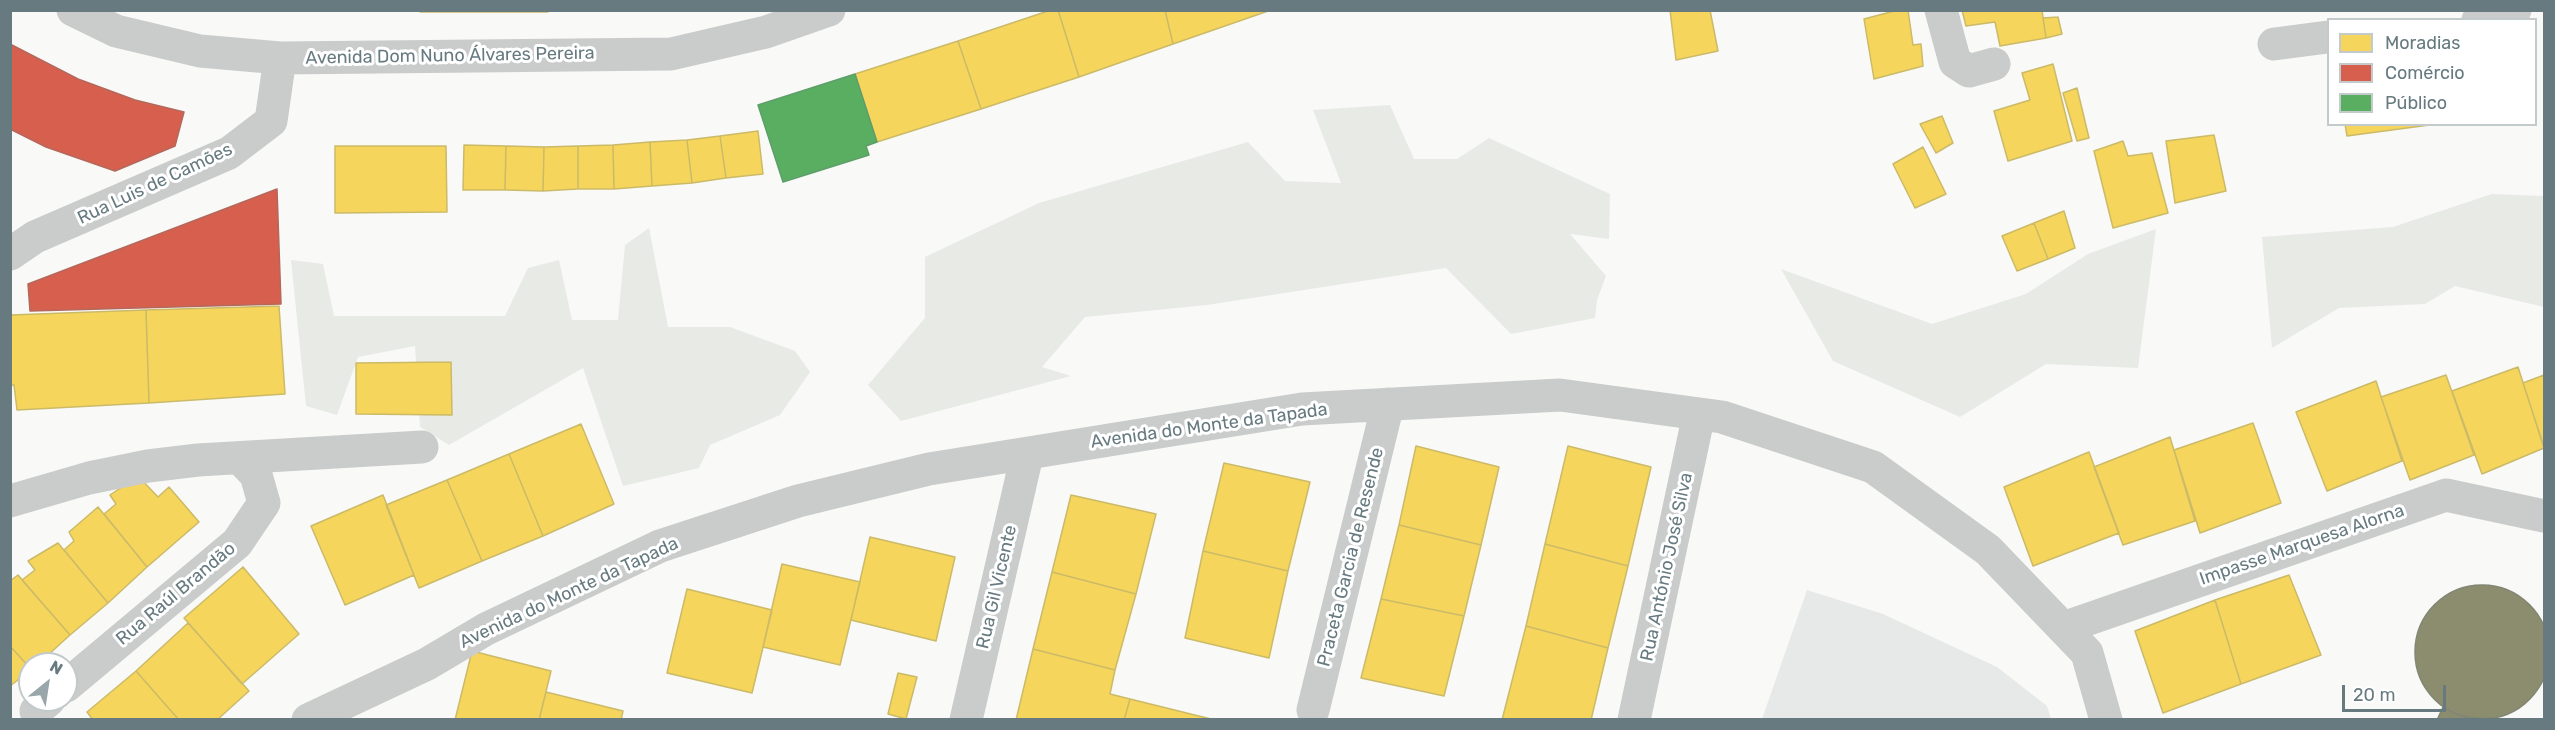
<!DOCTYPE html>
<meta charset="utf-8">
<style>
body{margin:0}
#map{position:relative;width:2555px;height:730px;overflow:hidden;background:#f9f9f8;font-family:Rubik,sans-serif}
canvas{display:block}
.frame{position:absolute;inset:0;border:12px solid #667a80;pointer-events:none}
.legend{position:absolute;left:2327px;top:18px;width:210px;height:108px;box-sizing:border-box;background:#fff;border:2px solid #c2cacc;margin:0;padding:8px 10px;list-style:none;font-size:18px;color:#667a80}
.legend li{display:flex;align-items:center;gap:12px;height:30px}
.legend b{width:30px;border:2px solid #c2cacc}
.north{position:absolute;left:18px;top:652px;width:60px;height:60px;box-sizing:border-box;background:#fff;border:2px solid #c2cacc;border-radius:50%;rotate:30deg;font-size:16px;font-weight:700;line-height:24px;text-align:center;color:#667a80}
.north::after{content:'';display:block;margin:auto;width:21px;height:27px;background:#99a6aa;clip-path:polygon(50% 0,100% 100%,50% 72%,0 100%)}
.scale{position:absolute;left:2342px;top:685px;width:104px;height:27px;box-sizing:border-box;border:3px solid #667a80;border-top:0;padding-left:8px;font-size:18px;line-height:21px;white-space:nowrap;color:#667a80;-webkit-text-stroke:4px #fff;paint-order:stroke}
</style>
<div id="map">
<canvas width="2555" height="730"></canvas>
<div class="frame"></div>
<ul class="legend">
<li><b style="height:16px;background:#f6d55c"></b>Moradias</li>
<li><b style="height:16px;background:#d6604d"></b>Comércio</li>
<li><b style="height:16px;background:#5aae61"></b>Público</li>
</ul>
<div class="north">N</div>
<div class="scale">20 m</div>
</div>
<script>
const ctx = document.querySelector('canvas').getContext('2d');
ctx.lineJoin = 'round';
function fill(path, color) { ctx.fillStyle = color; ctx.fill(path, 'evenodd'); }
const shape = rows => new Path2D(rows.map(r => 'M' + r).join(''));
function trace(path, color, width, dash) { ctx.strokeStyle = color; ctx.lineWidth = width; ctx.lineCap = dash ? 'butt' : 'round'; ctx.setLineDash(dash || []); ctx.stroke(path); }
function drawText(font, color, halo, rows, align = 'center') {
  ctx.font = font + ' Rubik,sans-serif'; ctx.lineWidth = 6; ctx.setLineDash([]); ctx.textBaseline = 'middle'; ctx.strokeStyle = halo; ctx.fillStyle = color; for (const [text, x, y, turn = 0] of rows) {
    ctx.save(); ctx.translate(x, y); ctx.rotate((+turn || 0) * Math.PI / 180); ctx.textAlign = isNaN(turn) ? turn : align; if (halo) ctx.strokeText(text, 0, 0); ctx.fillText(text, 0, 0); ctx.restore();
  }
}
const built = shape([
 [1807,590,1883,614,1997,667,2047,706,2051,719,1762,719]
]);
const green = shape([
 [1390,105,1414,159,1457,159,1489,138,1610,194,1609,239,1570,234,1606,276,1597,300,1595,318,1511,334,1446,268,1207,305,1085,317,1042,367,1071,376,901,421,868,385,925,318,925,257,1039,203,1248,142,1285,181,1341,183,1313,110],
 [2492,194,2544,196,2544,307,2455,286,2425,304,2339,308,2272,348,2262,237,2393,227],
 [649,228,668,327,730,327,795,351,810,372,780,415,710,445,699,468,623,486,583,368,449,445,420,427,415,346,358,357,337,415,306,406,291,260,323,264,334,316,505,316,528,268,559,260,572,320,618,320,625,245],
 [2156,229,2138,368,2046,364,1960,417,1833,361,1781,269,1932,324,2026,294,2088,254]
]);
const homes = shape([
 [420,10,486,10,486,12,420,12,420,10],
 [486,10,548,10,548,12,486,12,486,10],
 [1051,10,1058,10,1079,77,981,109,958,41,1051,10],
 [1058,10,1165,10,1173,44,1079,77,1058,10],
 [1165,10,1271,10,1173,44,1165,10],
 [1670,10,1710,10,1718,51,1676,60,1670,10],
 [1898,10,1908,10,1913,45,1921,44,1923,66,1874,79,1864,19,1898,10],
 [1962,10,2042,10,2046,38,2000,46,1995,22,1966,26,1962,10],
 [2058,17,2062,34,2046,38,2043,18,2058,17],
 [958,41,981,109,877,142,855,74,958,41],
 [2053,64,2072,141,2008,161,1994,111,2030,100,2022,73,2053,64],
 [2077,88,2089,138,2077,141,2063,93,2077,88],
 [1942,116,1953,143,1936,153,1920,124,1942,116],
 [2345,124,2437,124,2347,136,2345,124],
 [758,131,763,174,726,178,720,136,758,131],
 [2214,135,2226,191,2175,203,2166,141,2214,135],
 [720,136,726,178,692,183,687,140,720,136],
 [687,140,692,183,652,186,650,142,687,140],
 [2123,141,2128,156,2152,153,2168,213,2113,228,2094,151,2123,141],
 [650,142,652,186,614,189,613,145,650,142],
 [464,145,506,146,505,190,463,190,464,145],
 [613,145,614,189,578,189,578,146,613,145],
 [335,146,446,146,447,212,335,213,335,146],
 [506,146,544,147,543,191,505,190,506,146],
 [578,146,578,189,543,191,544,147,578,146],
 [1923,147,1946,194,1915,208,1893,164,1923,147],
 [2064,211,2075,248,2048,259,2034,223,2064,211],
 [2034,223,2048,259,2017,271,2002,236,2034,223],
 [279,306,285,394,149,403,146,310,279,306],
 [146,310,149,403,17,410,14,385,10,385,10,315,146,310],
 [451,362,452,415,356,414,356,363,451,362],
 [2518,367,2544,448,2482,474,2452,391,2518,367],
 [2446,375,2474,455,2410,480,2381,397,2446,375],
 [2544,375,2544,447,2523,383,2544,375],
 [2376,381,2402,461,2327,491,2296,412,2376,381],
 [2253,423,2281,503,2200,533,2174,450,2253,423],
 [581,424,614,504,543,536,509,454,581,424],
 [2170,437,2195,521,2123,545,2094,467,2170,437],
 [1416,446,1499,467,1481,545,1399,525,1416,446],
 [1568,446,1651,467,1628,566,1545,544,1568,446],
 [2089,452,2119,533,2033,566,2004,487,2089,452],
 [509,454,543,536,482,561,447,480,509,454],
 [1224,463,1310,482,1288,571,1203,551,1224,463],
 [138,476,158,497,169,487,199,522,147,567,104,514,116,504,110,495,138,476],
 [447,480,482,561,419,588,386,505,447,480],
 [383,495,414,575,345,605,311,526,383,495],
 [1071,495,1156,514,1136,594,1052,572,1071,495],
 [98,507,147,567,108,603,64,550,74,541,69,532,98,507],
 [1399,525,1481,545,1464,616,1381,599,1399,525],
 [870,537,955,557,936,641,851,620,870,537],
 [58,543,108,603,70,635,22,580,35,570,28,561,58,543],
 [1545,544,1628,566,1608,648,1526,626,1545,544],
 [1203,551,1288,571,1269,658,1185,638,1203,551],
 [782,564,860,582,840,665,763,647,782,564],
 [243,567,299,634,242,684,184,618,243,567],
 [1052,572,1136,594,1115,670,1033,649,1052,572],
 [18,575,70,635,38,664,30,664,30,668,10,646,10,581,18,575],
 [2289,575,2321,655,2241,684,2215,600,2289,575],
 [687,589,772,610,752,693,667,673,687,589],
 [1381,599,1464,616,1444,696,1361,678,1381,599],
 [2215,600,2241,684,2163,713,2135,631,2215,600],
 [188,623,249,691,217,720,179,720,136,671,188,623],
 [1526,626,1608,648,1591,720,1502,720,1526,626],
 [10,646,30,668,30,671,10,686,10,646],
 [1033,649,1115,670,1110,694,1130,699,1124,720,1016,720,1033,649],
 [472,651,551,671,539,720,455,720,472,651],
 [136,671,179,720,93,720,87,712,136,671],
 [898,673,917,677,906,719,888,714,898,673],
 [546,692,623,711,621,720,539,720,546,692],
 [1130,699,1215,720,1124,720,1130,699]
]);
const shops = shape([
 [10,44,78,79,135,100,184,112,175,146,115,171,46,147,10,129,10,44],
 [277,189,281,304,30,311,28,284,277,189]
]);
const public = shape([
 [855,74,877,142,866,146,869,155,783,182,758,105,855,74]
]);
const industry = shape([
 '2415 652a67 67 0 1 1 134 0a67 67 0 1 1-134 0Z',
 [2443,707,2458,715,2488,720,2437,720,2443,707]
]);
const minor = shape([
 [73,10,116,31,200,51,280,58,671,54,766,32,829,10],
 [1941,10,1955,62,1969,71,1994,64],
 [2478,20,2505,16,2515,10],
 [2274,44,2328,37],
 [10,254,35,237,229,153,271,121,280,58],
 [10,501,89,478,148,466,198,460,422,447],
 [2063,628,2446,495,2544,516],
 [66,686,237,543,264,503,256,475,240,458],
 [1313,710,1388,404],
 [36,711,49,700],
 [308,720,427,664,486,629,660,546,798,501,929,469,1302,409,1560,395,1722,417,1873,467,1988,550,2087,653,2106,720],
 [966,720,1027,455],
 [1634,720,1699,414]
]);
const streetNames = [
 ["Avenida Dom Nuno Álvares Pereira",450,56,-1],
 ["Rua Luis de Camões",155,184,-25],
 ["Avenida do Monte da Tapada",1209,426,-8],
 ["Impasse Marquesa Alorna",2302,545,-19],
 ["Praceta Garcia de Resende",1351,557,-76],
 ["Rua António José Silva",1667,567,-78],
 ["Rua Gil Vicente",997,587,-77],
 ["Avenida do Monte da Tapada",569,593,-25],
 ["Rua Raúl Brandão",176,594,-40]
];
fill(built, '#e7e9e8');
fill(green, '#e8eae6');
fill(homes, '#f6d55c');
trace(homes, '#cbba67', 1.5);
fill(shops, '#d6604d');
trace(shops, '#b4685c', 1.5);
fill(public, '#5aae61');
trace(public, '#5e9e6a', 1.5);
fill(industry, '#8c8c6e');
trace(industry, '#818773', 1.5);
trace(minor, '#cacccc', 33);
drawText('18px', '#667a80', '#fff', streetNames);
</script>
